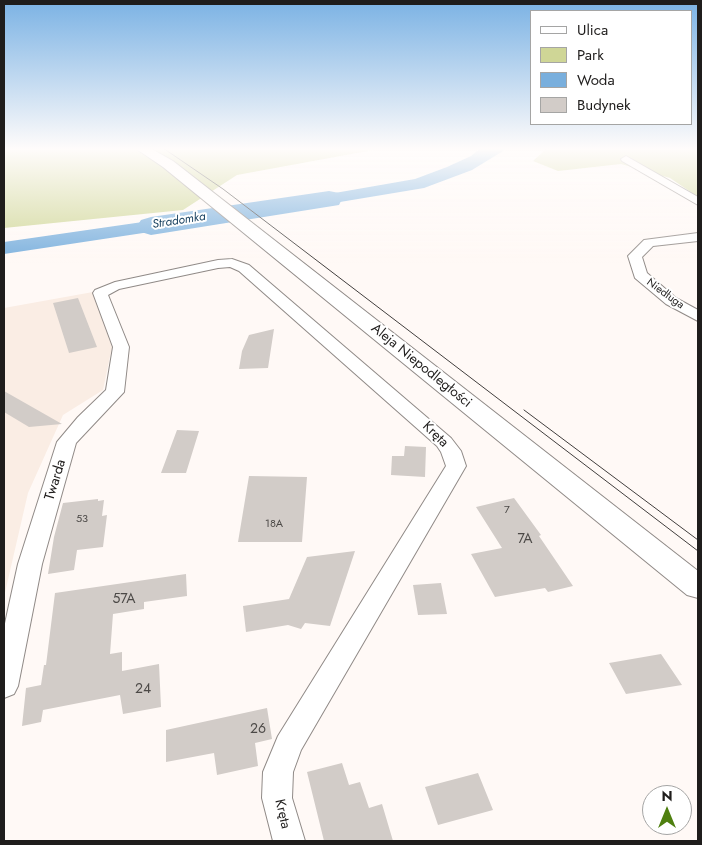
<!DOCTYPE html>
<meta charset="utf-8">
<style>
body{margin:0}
#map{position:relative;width:702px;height:845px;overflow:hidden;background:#fff9f6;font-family:Jost,sans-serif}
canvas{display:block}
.frame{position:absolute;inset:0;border:5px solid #1f1d1c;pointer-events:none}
.legend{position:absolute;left:530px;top:10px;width:162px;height:115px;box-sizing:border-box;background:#fff;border:1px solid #a5a5a4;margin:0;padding:6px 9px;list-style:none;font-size:15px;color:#1f1d1c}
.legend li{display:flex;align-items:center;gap:10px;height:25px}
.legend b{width:25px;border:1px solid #a5a5a4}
.north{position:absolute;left:642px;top:785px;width:50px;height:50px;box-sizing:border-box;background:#fff;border:1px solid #a5a5a4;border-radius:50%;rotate:0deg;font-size:14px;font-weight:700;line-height:20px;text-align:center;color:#1f1d1c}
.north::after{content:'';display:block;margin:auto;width:18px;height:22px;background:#4f8010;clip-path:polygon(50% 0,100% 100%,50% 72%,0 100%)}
</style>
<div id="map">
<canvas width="702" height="845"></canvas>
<div class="frame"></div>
<ul class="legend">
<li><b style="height:6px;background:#fff"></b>Ulica</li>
<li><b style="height:14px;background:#cfd696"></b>Park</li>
<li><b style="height:14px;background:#79afdd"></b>Woda</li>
<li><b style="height:14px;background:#d2ccc8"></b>Budynek</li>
</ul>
<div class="north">N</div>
</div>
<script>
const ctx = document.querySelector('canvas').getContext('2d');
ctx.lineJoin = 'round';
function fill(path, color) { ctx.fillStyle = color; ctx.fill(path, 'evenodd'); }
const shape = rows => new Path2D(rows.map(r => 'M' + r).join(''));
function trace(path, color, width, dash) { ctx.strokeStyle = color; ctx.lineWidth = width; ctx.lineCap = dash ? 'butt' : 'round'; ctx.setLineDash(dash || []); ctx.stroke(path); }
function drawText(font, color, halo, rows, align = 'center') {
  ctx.font = font + ' Jost,sans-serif'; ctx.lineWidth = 4; ctx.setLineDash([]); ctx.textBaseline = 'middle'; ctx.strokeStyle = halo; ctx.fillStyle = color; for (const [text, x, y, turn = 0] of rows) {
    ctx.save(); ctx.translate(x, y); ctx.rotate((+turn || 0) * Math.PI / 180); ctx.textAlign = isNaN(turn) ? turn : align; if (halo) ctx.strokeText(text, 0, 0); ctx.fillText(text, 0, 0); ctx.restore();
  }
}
const built = shape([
 [93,292,112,347,103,390,63,415,28,493,4,597,4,308]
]);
const green = shape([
 [4,148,384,148,237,175,183,210,4,228],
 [547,148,698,148,698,197,670,178,621,164,558,171,533,161]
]);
const water = shape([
 [481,148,508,148,472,170,424,188,274,213,266,205,415,179,447,167,471,156],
 [205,213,216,222,4,254,4,242]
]);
const river = shape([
 [329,191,339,193,342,199,339,205,151,235,141,232,137,226,141,220,151,217,329,191]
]);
const building = shape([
 [78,298,97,347,69,353,53,303],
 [274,329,268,368,239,369,242,351,249,335],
 [4,391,62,424,29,427,4,412],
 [177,430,199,431,186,473,161,473],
 [405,446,426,447,425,477,391,475,392,456,404,456],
 [249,476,307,477,302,542,238,542],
 [514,498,541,535,539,536,573,586,548,592,545,588,495,597,471,554,502,548,476,507],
 [98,499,98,501,104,500,102,516,107,515,103,547,77,550,74,570,48,574,54,537,63,503],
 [355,551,330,626,305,623,301,629,288,625,246,632,243,606,289,599,307,557],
 [186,574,187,596,144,602,144,609,113,614,110,654,122,652,122,671,159,664,161,707,123,714,120,695,43,710,41,722,22,726,26,688,41,685,44,665,46,665,55,593],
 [441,583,447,614,418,615,413,585],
 [661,654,682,685,626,694,609,663],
 [267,708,272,739,255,743,258,766,217,775,214,753,166,762,166,730],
 [342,763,349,785,360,782,369,808,382,804,393,841,324,841,307,772],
 [478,773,493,810,438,825,425,787]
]);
const minor = shape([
 [626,156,698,197,698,205,622,161,621,159,626,156],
 [698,233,698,241,653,246,642,257,647,273,676,298,698,310,698,321,666,304,635,278,628,256,644,240,698,233],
 [232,259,249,265,451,438,461,451,466,466,301,750,293,772,292,798,305,841,273,841,262,798,263,772,278,736,446,466,441,452,437,446,239,271,230,267,218,268,119,289,108,295,129,347,124,392,76,443,42,564,18,686,14,694,4,698,4,628,18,564,57,442,78,417,106,390,113,347,93,293,95,290,115,282,218,260,232,259]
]);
const tertiary = shape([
 [135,148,150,148,173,161,698,571,698,598,687,595,163,167,135,148]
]);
const tram = shape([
 [163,148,223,189,698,551],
 [524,410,698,540]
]);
const farStreetnames = [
 ["Niedługa",665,294,36]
];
const numberNames = [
 ["7",507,510],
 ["53",82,519],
 ["18A",274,524]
];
const farWaternames = [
 ["Stradomka",179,221,-9]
];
const streetNames = [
 ["Aleja Niepodległości",421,366,39],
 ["Kręta",435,435,44],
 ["Twarda",56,480,-73],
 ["Kręta",282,814,77]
];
const nearNumbernames = [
 ["7A",525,540],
 ["57A",124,600],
 ["24",143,690],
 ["26",258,730]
];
fill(built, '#faede4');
fill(green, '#cfd696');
fill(water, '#79afdd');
fill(river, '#79afdd');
fill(building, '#d2ccc8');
trace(minor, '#908a87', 2);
trace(tertiary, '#908a87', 2);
fill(minor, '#fff');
fill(tertiary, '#fff');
trace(tram, '#413e3d', 1);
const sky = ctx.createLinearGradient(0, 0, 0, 266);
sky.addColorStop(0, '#7bb2e4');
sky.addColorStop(0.56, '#fffcfb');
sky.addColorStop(1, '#fffcfb00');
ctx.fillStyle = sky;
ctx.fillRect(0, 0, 702, 266);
drawText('11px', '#1f1d1c', '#fff', farStreetnames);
drawText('11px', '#4c4947', null, numberNames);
drawText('italic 12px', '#17405f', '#fff', farWaternames);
drawText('14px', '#1f1d1c', '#fff', streetNames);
drawText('14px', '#4c4947', null, nearNumbernames);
</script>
